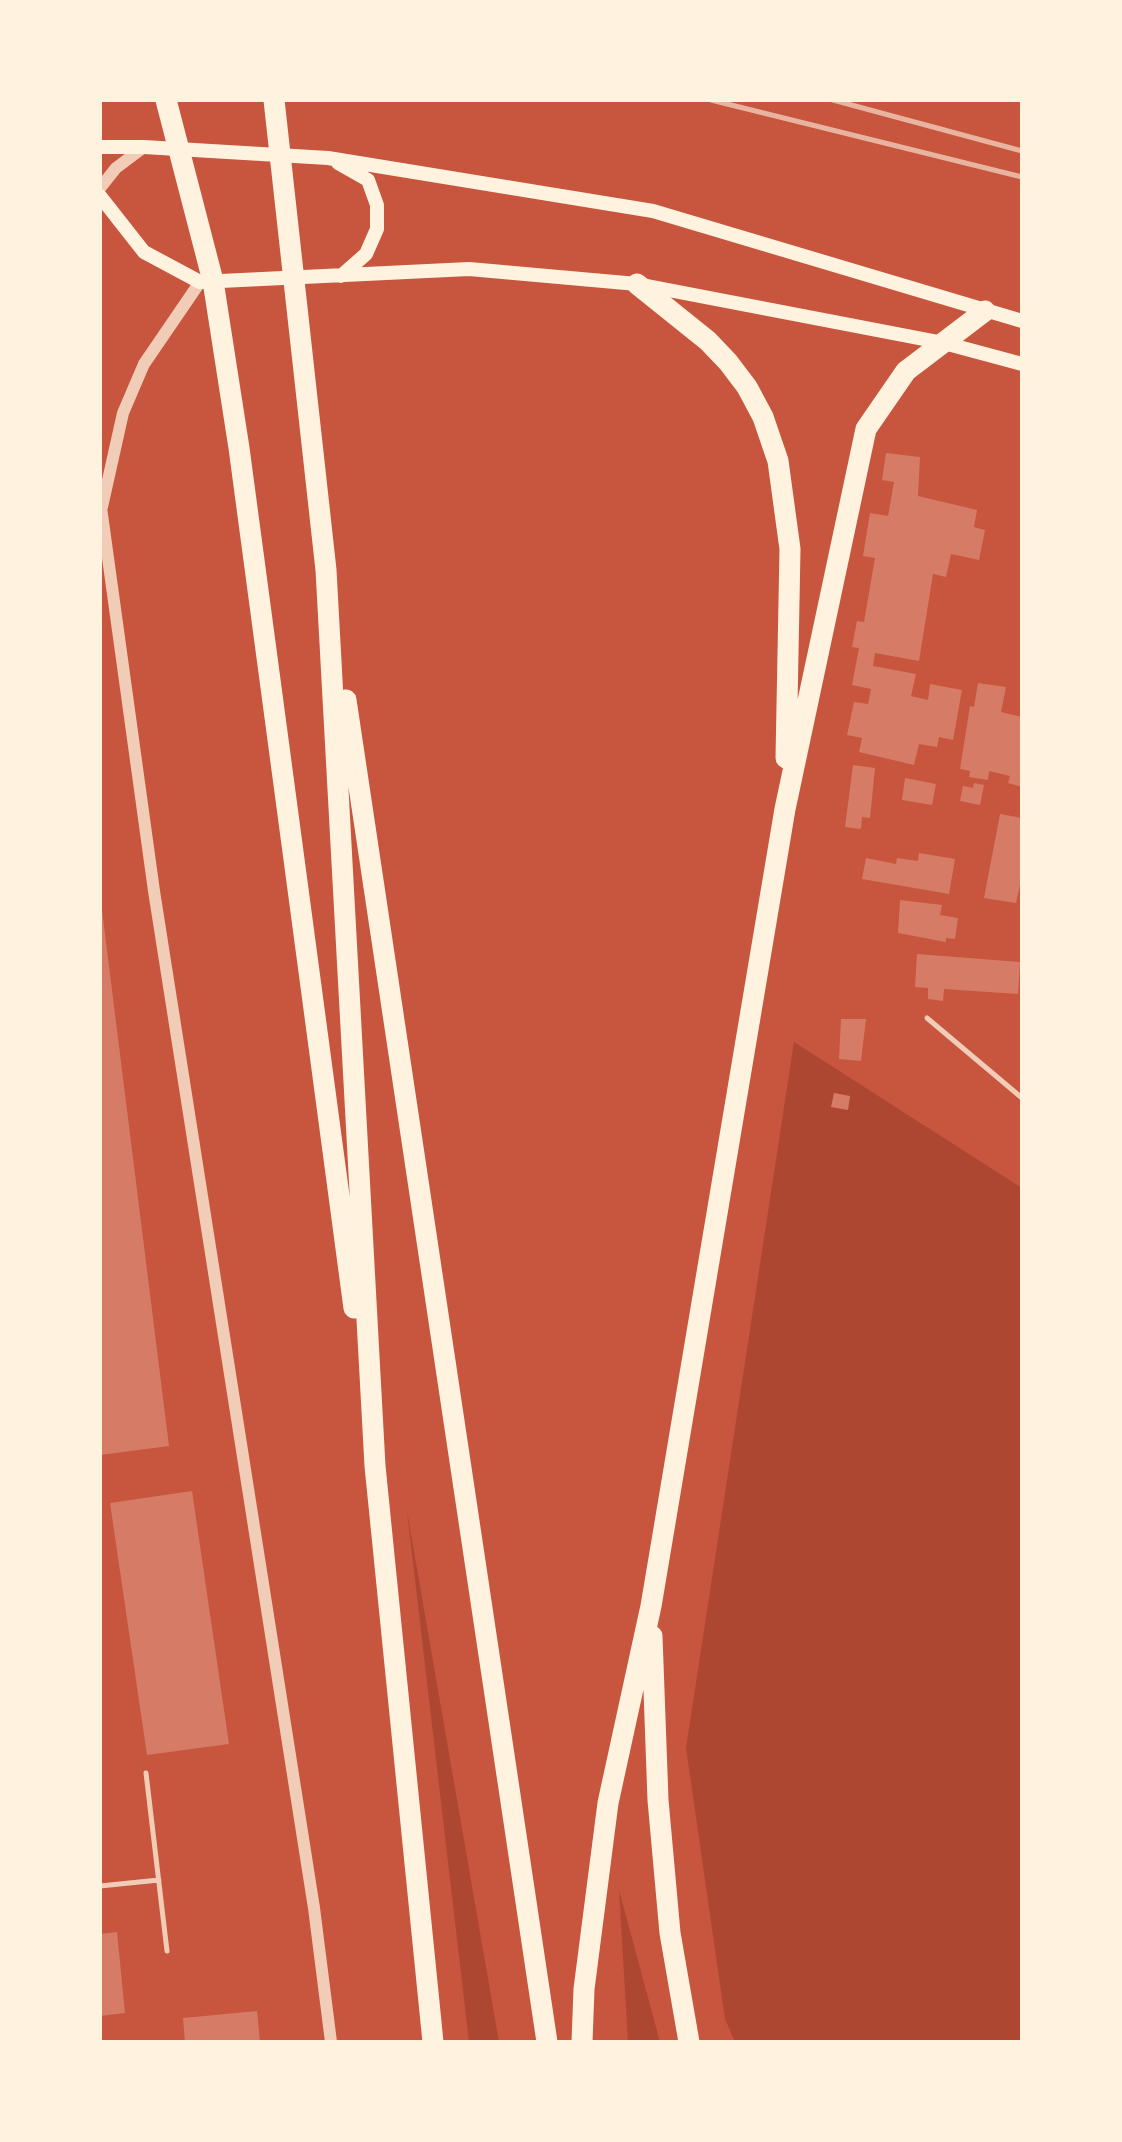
<!DOCTYPE html>
<style>
body{margin:0}
#map{position:relative;width:1122px;height:2142px;overflow:hidden;background:#c8553d;font-family:"Sofia Sans Condensed",sans-serif}
canvas{display:block}
.frame{position:absolute;inset:0;border:102px solid #fff3e0;pointer-events:none}
</style>
<div id="map">
<canvas width="1122" height="2142"></canvas>
<div class="frame"></div>
</div>
<script>
const ctx = document.querySelector('canvas').getContext('2d');
ctx.lineJoin = 'round';
function fill(path, color) { ctx.fillStyle = color; ctx.fill(path, 'evenodd'); }
const shape = rows => new Path2D(rows.map(r => 'M' + r).join(''));
function trace(path, color, width, dash) { ctx.strokeStyle = color; ctx.lineWidth = width; ctx.lineCap = dash ? 'butt' : 'round'; ctx.setLineDash(dash || []); ctx.stroke(path); }
const green = shape([
 [794,1042,1022,1188,1022,2042,735,2042,725,2019,686,1748],
 [407,1511,499,2042,469,2042],
 [619,1890,660,2042,628,2042]
]);
const building = shape([
 [886,453,920,457,918,496,977,510,974,527,985,530,979,560,951,554,946,577,933,574,919,661,875,653,873,666,916,674,911,696,928,700,930,684,962,690,953,740,939,737,937,747,919,744,914,765,859,752,862,738,847,735,854,702,868,704,871,689,852,685,859,648,852,647,857,621,864,622,875,558,863,556,870,513,888,516,894,482,882,480],
 [978,683,1006,687,1001,712,1022,717,1022,787,1008,783,1010,776,989,771,988,780,969,777,970,771,960,769,970,706,974,707],
 [853,765,875,768,870,818,862,817,861,829,845,827],
 [905,778,936,784,932,805,902,800],
 [974,783,984,785,980,805,960,801,963,786,973,788],
 [1000,814,1022,818,1022,876,1016,903,984,898],
 [919,853,955,859,949,894,862,879,866,858,896,864,897,858,918,861],
 [900,900,942,905,940,915,958,918,955,939,946,938,946,942,898,933],
 [101,902,169,1446,100,1455,100,903],
 [917,954,1020,962,1018,994,944,989,943,1001,928,999,928,988,915,987],
 [841,1019,866,1019,861,1061,839,1059],
 [834,1093,850,1096,848,1110,831,1107],
 [192,1491,229,1744,147,1755,110,1503],
 [117,1932,125,2013,100,2016,100,1934],
 [257,2011,260,2042,185,2042,183,2018]
]);
const service = shape([
 [927,1018,1022,1098],
 [146,1773,167,1951],
 [100,1886,159,1880]
]);
const tertiary = shape([
 [100,188,116,168,144,147],
 [100,500,154,891,314,1908,331,2042],
 [102,507,123,413,144,364,200,282]
]);
const secondary = shape([
 [100,147,144,147,328,158,653,211,1022,321],
 [338,163,368,180,377,205,377,229,366,254,341,276],
 [100,196,144,252,200,282,469,269,637,284,944,343,1022,364]
]);
const motorway = shape([
 [166,100,213,281,239,448,354,1308],
 [274,100,326,570,375,1466,433,2042],
 [637,284,708,341,728,362,747,387,763,417,778,461,790,549,786,758],
 [346,700,547,2042],
 [652,1636,658,1800,670,1933,689,2042],
 [582,2042,584,1989,608,1803,651,1606,785,809,866,429,906,371,985,311]
]);
const rail = shape([
 [711,100,1022,177],
 [833,100,1022,151]
]);
fill(green, '#ae4732');
fill(building, '#d67c66');
trace(service, '#f1ccb7', 5);
trace(tertiary, '#f1ccb7', 12);
trace(secondary, '#fff3e0', 14);
trace(motorway, '#fff3e0', 21);
trace(rail, '#e9b49f', 5);
</script>
